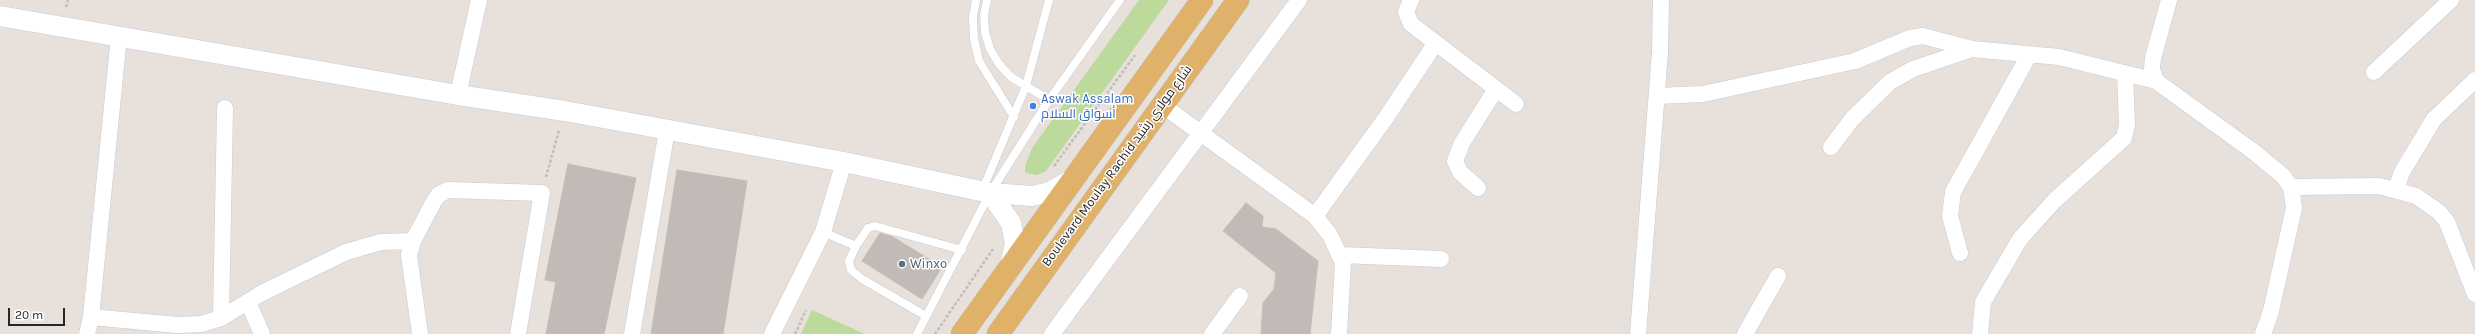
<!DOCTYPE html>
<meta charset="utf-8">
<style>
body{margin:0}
#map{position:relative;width:2475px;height:334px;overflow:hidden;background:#e8e0da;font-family:Karla,sans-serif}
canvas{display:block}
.scale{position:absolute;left:8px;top:308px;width:57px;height:18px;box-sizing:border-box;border:2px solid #272727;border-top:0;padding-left:5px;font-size:12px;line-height:14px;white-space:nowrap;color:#272727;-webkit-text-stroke:3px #fff;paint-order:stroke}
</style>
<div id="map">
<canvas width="2475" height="334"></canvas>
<div class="scale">20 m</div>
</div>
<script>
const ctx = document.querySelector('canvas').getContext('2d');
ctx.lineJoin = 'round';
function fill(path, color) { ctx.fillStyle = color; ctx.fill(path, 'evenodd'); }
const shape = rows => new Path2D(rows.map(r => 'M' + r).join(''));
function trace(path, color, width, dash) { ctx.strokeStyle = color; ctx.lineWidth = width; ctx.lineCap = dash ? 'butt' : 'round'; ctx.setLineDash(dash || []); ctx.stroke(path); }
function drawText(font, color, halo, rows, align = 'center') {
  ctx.font = font + ' Karla,Cairo,sans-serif'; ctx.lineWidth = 3; ctx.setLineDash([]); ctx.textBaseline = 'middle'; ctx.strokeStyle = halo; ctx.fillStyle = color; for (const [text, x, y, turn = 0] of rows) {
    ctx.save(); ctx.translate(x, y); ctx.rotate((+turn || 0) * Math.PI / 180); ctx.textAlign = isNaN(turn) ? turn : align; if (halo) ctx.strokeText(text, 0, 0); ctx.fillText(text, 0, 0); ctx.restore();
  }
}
const green = shape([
 [1139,0,1169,0,1046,171,1037,175,1025,173,1025,166,1032,148],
 [812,310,865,334,801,334]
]);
const building = shape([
 [568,164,636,178,604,334,546,334,556,282,545,280,568,164],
 [677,170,747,181,723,334,651,334,677,170],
 [1246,203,1263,216,1262,227,1276,229,1318,261,1310,334,1261,334,1263,303,1274,289,1276,273,1223,231,1246,203],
 [880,233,893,237,942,267,922,299,862,261,880,233]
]);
const path = shape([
 [66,7,68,0],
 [1054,166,1135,55],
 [546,177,559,130],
 [795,334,806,310],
 [935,334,993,249]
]);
const service = shape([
 [976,0,973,17,974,39,979,61,1014,117],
 [987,0,984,15,985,32,990,49,999,64,1011,77,1049,100],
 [982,191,1026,86,1049,0],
 [823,232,856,246],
 [926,316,862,279,851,270,849,261,856,246,868,228,875,226,962,250],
 [917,334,990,193,1049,100,1120,0]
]);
const minor = shape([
 [1411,0,1406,12,1411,24,1516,104],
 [2169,0,2153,58,2152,69,2156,81,2254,152,2283,176,2291,187,2294,208,2271,311,2263,334],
 [2374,72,2451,0],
 [458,95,479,0],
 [1657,96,1703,94,1855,61,1910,38,1923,36,1972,49],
 [1162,105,1315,216,1330,235,1343,263,1339,334],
 [1831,147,1852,119,1890,82,1913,69,1972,49,2059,57,2156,81],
 [2291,187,2379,186,2416,196,2439,212,2447,222,2475,294],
 [1478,188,1460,172,1455,161,1462,143,1496,89],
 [2396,189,2402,172,2434,119,2475,80],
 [1315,216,1385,119,1435,44],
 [413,241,433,203,438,195,448,190,542,193,518,334],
 [1960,253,1950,216,1953,192,2029,55],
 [1341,255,1441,259],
 [248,302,262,334],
 [91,317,177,325,201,324,221,318,262,293,346,252,381,242,413,241,409,255,420,334],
 [221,318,225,108],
 [87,334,91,317,119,36],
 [632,334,667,130],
 [772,334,823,232,844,162],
 [1052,334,1299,0],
 [1212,334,1240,296],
 [1638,334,1660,52,1661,0],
 [1745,334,1778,276],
 [1980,334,1983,302,2020,239,2054,201,2124,138,2127,125,2125,73]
]);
const tertiary = shape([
 [0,16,458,95,565,111,844,162,990,193,1032,196,1050,192,1071,180],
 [990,193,1011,223,1015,243,1010,266]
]);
const primary = shape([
 [962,334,1202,0],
 [998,334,1238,0]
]);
const markers = [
 [1033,106,4,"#3f7fe0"],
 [902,264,4,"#5c6f8a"]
];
const shopNames = [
 ["Aswak Assalam",1041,99],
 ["أسواق السلام",1041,114]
];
const streetNames = [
 ["Boulevard Moulay Rachid شارع مولاي رشيد",1117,166,-54]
];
const serviceNames = [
 ["Winxo",910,264]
];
fill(green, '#bbda9c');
fill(building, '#c1bab7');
trace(building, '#c3bcb5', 1);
trace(service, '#c6cbd4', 9);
trace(minor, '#c6cbd4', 17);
trace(tertiary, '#c6cbd4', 21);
trace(primary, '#bebebe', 23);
trace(path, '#bebebe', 2.5, [3, 2]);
trace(service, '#fff', 8);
trace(minor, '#fff', 16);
trace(tertiary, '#fff', 20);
trace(primary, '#e0b168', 22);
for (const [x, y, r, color] of markers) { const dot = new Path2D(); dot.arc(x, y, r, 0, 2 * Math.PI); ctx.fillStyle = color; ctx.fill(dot); trace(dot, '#fff', 1.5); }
drawText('13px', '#366cbe', '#fff', shopNames, 'left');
drawText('13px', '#272727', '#fff', streetNames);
drawText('13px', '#4e5e75', '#fff', serviceNames, 'left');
</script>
